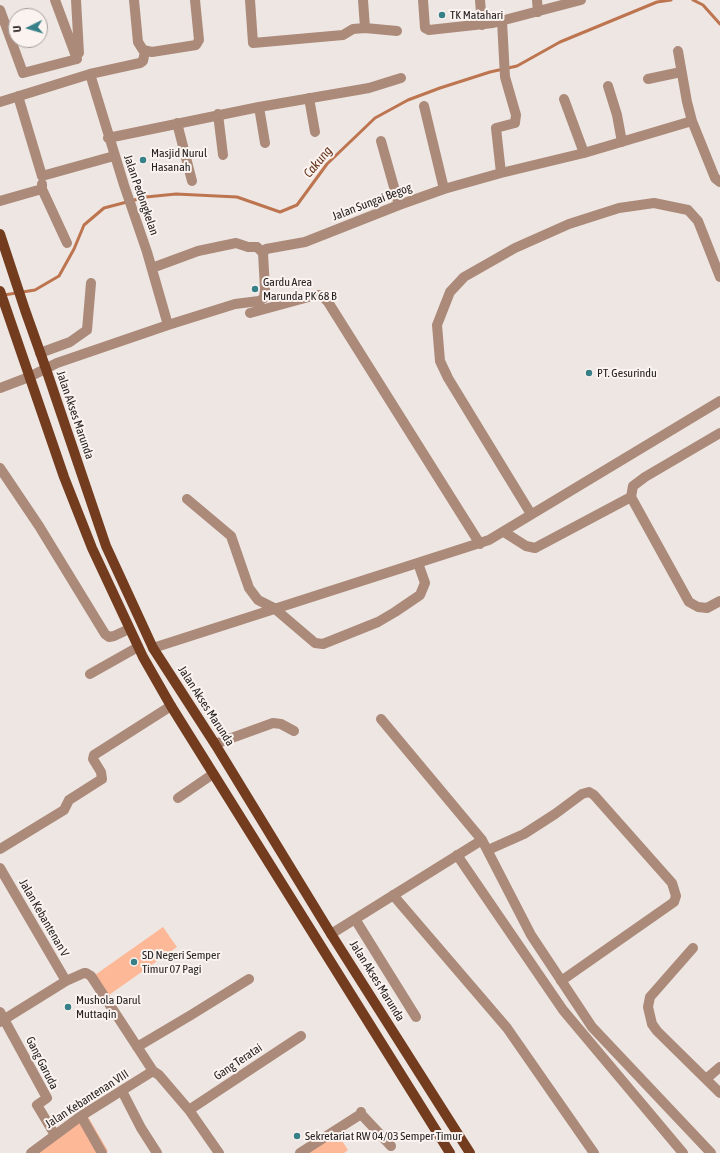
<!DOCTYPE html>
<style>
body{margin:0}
#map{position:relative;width:720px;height:1153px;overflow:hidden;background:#eee6e2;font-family:"Asap Condensed",sans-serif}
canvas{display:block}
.north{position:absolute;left:8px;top:8px;width:40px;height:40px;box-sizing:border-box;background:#fbf3f0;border:1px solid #a6a09e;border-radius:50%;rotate:265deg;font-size:11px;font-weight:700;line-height:16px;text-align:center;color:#262322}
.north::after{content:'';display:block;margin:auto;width:14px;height:18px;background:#388088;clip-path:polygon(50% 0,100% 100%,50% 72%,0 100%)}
</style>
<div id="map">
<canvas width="720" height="1153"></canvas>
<div class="north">U</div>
</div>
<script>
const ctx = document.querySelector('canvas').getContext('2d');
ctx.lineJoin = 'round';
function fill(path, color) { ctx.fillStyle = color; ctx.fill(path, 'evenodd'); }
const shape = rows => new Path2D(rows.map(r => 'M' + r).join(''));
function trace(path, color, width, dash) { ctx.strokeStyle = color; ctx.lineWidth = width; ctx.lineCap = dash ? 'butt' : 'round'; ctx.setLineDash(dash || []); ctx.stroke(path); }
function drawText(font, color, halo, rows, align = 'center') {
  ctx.font = font + ' "Asap Condensed",sans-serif'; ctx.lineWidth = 4; ctx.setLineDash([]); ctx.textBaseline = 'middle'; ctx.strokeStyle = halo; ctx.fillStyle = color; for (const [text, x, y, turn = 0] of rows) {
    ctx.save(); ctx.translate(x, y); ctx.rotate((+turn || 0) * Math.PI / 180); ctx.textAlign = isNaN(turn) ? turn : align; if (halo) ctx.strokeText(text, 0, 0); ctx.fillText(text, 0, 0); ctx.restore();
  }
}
const green = shape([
 [163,927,177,947,109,995,95,975],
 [87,1115,108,1151,105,1153,33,1153],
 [337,1133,348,1150,344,1153,307,1153]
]);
const stream = shape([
 [693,0,703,5,720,24],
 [4,295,35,290,59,276,74,249,84,225,104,208,146,197,176,194,237,197,280,212,297,205,327,164,375,118,408,100,440,88,490,72,517,66,560,42,657,2,671,0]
]);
const minor = shape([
 [55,0,77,59],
 [76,0,79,53],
 [134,0,138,42,143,50,152,52,196,45,199,40,195,0],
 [250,0,253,43,343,35,353,29,365,28,397,31],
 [363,0,365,28],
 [423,0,425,28,429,30,493,23,581,0],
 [480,0,482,25],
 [537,0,538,12],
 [0,10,23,73,77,59],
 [678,51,687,102,692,121],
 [90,74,124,185,147,252,168,325],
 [648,79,681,72],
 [608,86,617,115,622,142],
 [18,96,42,176,114,156],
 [309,98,315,132],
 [564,99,584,153],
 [0,102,90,74,140,63,143,61,144,56],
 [424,106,444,189],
 [259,107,369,88,401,78],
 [218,114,223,155],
 [177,123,192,181],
 [108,138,259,107,265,143],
 [381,141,399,205],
 [501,173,496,128,515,123,516,115,505,77,502,21],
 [42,189,67,243],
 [0,201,42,189,42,184],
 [152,268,198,251,236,243,248,247,257,247,263,253],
 [250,313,316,295,321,295,328,302,480,544],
 [40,353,70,342,87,330,91,283],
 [0,388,29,377,57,363,168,325,235,304,259,301,264,298,265,289,263,253,266,249,305,242,399,205,444,189,501,173,584,153,692,121,715,178,720,182],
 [720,433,645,477,633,486,631,497,689,602,698,607,707,608,720,601],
 [0,468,39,526,105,634,109,637,114,636,129,629],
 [187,499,231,536,249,588,258,600,274,608,315,643,323,644,378,622,395,612,420,595,425,583,418,563],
 [531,514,448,378,440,361,437,325,450,292,464,277,515,248,569,224,619,208,654,203,688,210,698,221,720,277],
 [504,532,526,546,535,548,631,497],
 [153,648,489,540,720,401],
 [90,674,138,647],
 [381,719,482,840,531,935,592,1027,711,1153],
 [215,744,273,723,281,724,294,731],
 [178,798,213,774],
 [0,849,64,810,69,800,102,779,101,772,93,759,94,755,171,706],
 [488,850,524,834,555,814,582,794,589,792,594,795,672,883,676,896,674,902,561,981],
 [457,855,563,1010,683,1153],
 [0,868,66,981],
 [393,895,507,1028,594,1153],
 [355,919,416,1017],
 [331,934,482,840],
 [693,948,650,997,648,1007,652,1024,657,1031,720,1093],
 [0,1012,47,1098,37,1105,55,1135],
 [0,1022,66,981,84,973,86,973,91,976,153,1071],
 [137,1047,191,1015,249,979],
 [706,1079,720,1067],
 [122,1091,141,1128,157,1153],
 [189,1110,301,1036],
 [361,1114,391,1146],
 [81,1116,102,1153],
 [31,1153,81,1116,153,1071,159,1075,189,1110,219,1153],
 [300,1153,361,1114,361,1112]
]);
const major = shape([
 [0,234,25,310,46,369,106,546,153,648,215,744,331,934,470,1153],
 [0,291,64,477,92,548,143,657,171,706,450,1153]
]);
const markers = [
 [442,15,4,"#388088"],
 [143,160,4,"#388088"],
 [255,289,4,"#388088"],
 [589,373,4,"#388088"],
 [134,962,4,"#388088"],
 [68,1007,4,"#388088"],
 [297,1136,4,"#388088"]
];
const poiNames = [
 ["TK Matahari",450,15],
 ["Masjid Nurul",151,153],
 ["Hasanah",151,167],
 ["Gardu Area",263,282],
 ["Marunda PK 68 B",263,296],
 ["PT. Gesurindu",597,373],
 ["SD Negeri Semper",142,955],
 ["Timur 07 Pagi",142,969],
 ["Mushola Darul",76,1000],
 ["Muttaqin",76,1014],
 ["Sekretariat RW 04/03 Semper Timur",305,1136]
];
const streetNames = [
 ["Jalan Pedongkelan",141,195,71],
 ["Jalan Sungai Begog",372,202,-21],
 ["Jalan Akses Marunda",75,415,71],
 ["Jalan Akses Marunda",206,706,57],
 ["Jalan Kebantenan V",44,918,60],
 ["Jalan Akses Marunda",377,981,58],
 ["Gang Teratai",238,1062,-34],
 ["Gang Garuda",42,1063,63],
 ["Jalan Kebantenan VIII",87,1099,-33]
];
const waterNames = [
 ["Cakung",318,162,-50]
];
fill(green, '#fdb897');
trace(stream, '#bd7550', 3);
trace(minor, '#ab8a7a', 10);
trace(major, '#743c1e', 10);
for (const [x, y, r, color] of markers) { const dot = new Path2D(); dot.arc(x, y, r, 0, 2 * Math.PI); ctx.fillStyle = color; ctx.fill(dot); trace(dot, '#fbf3f0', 1.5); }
drawText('12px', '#262322', '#fbf3f0', poiNames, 'left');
drawText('12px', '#262322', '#fbf3f0', streetNames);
drawText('italic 13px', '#633117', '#fbf3f0', waterNames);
</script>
